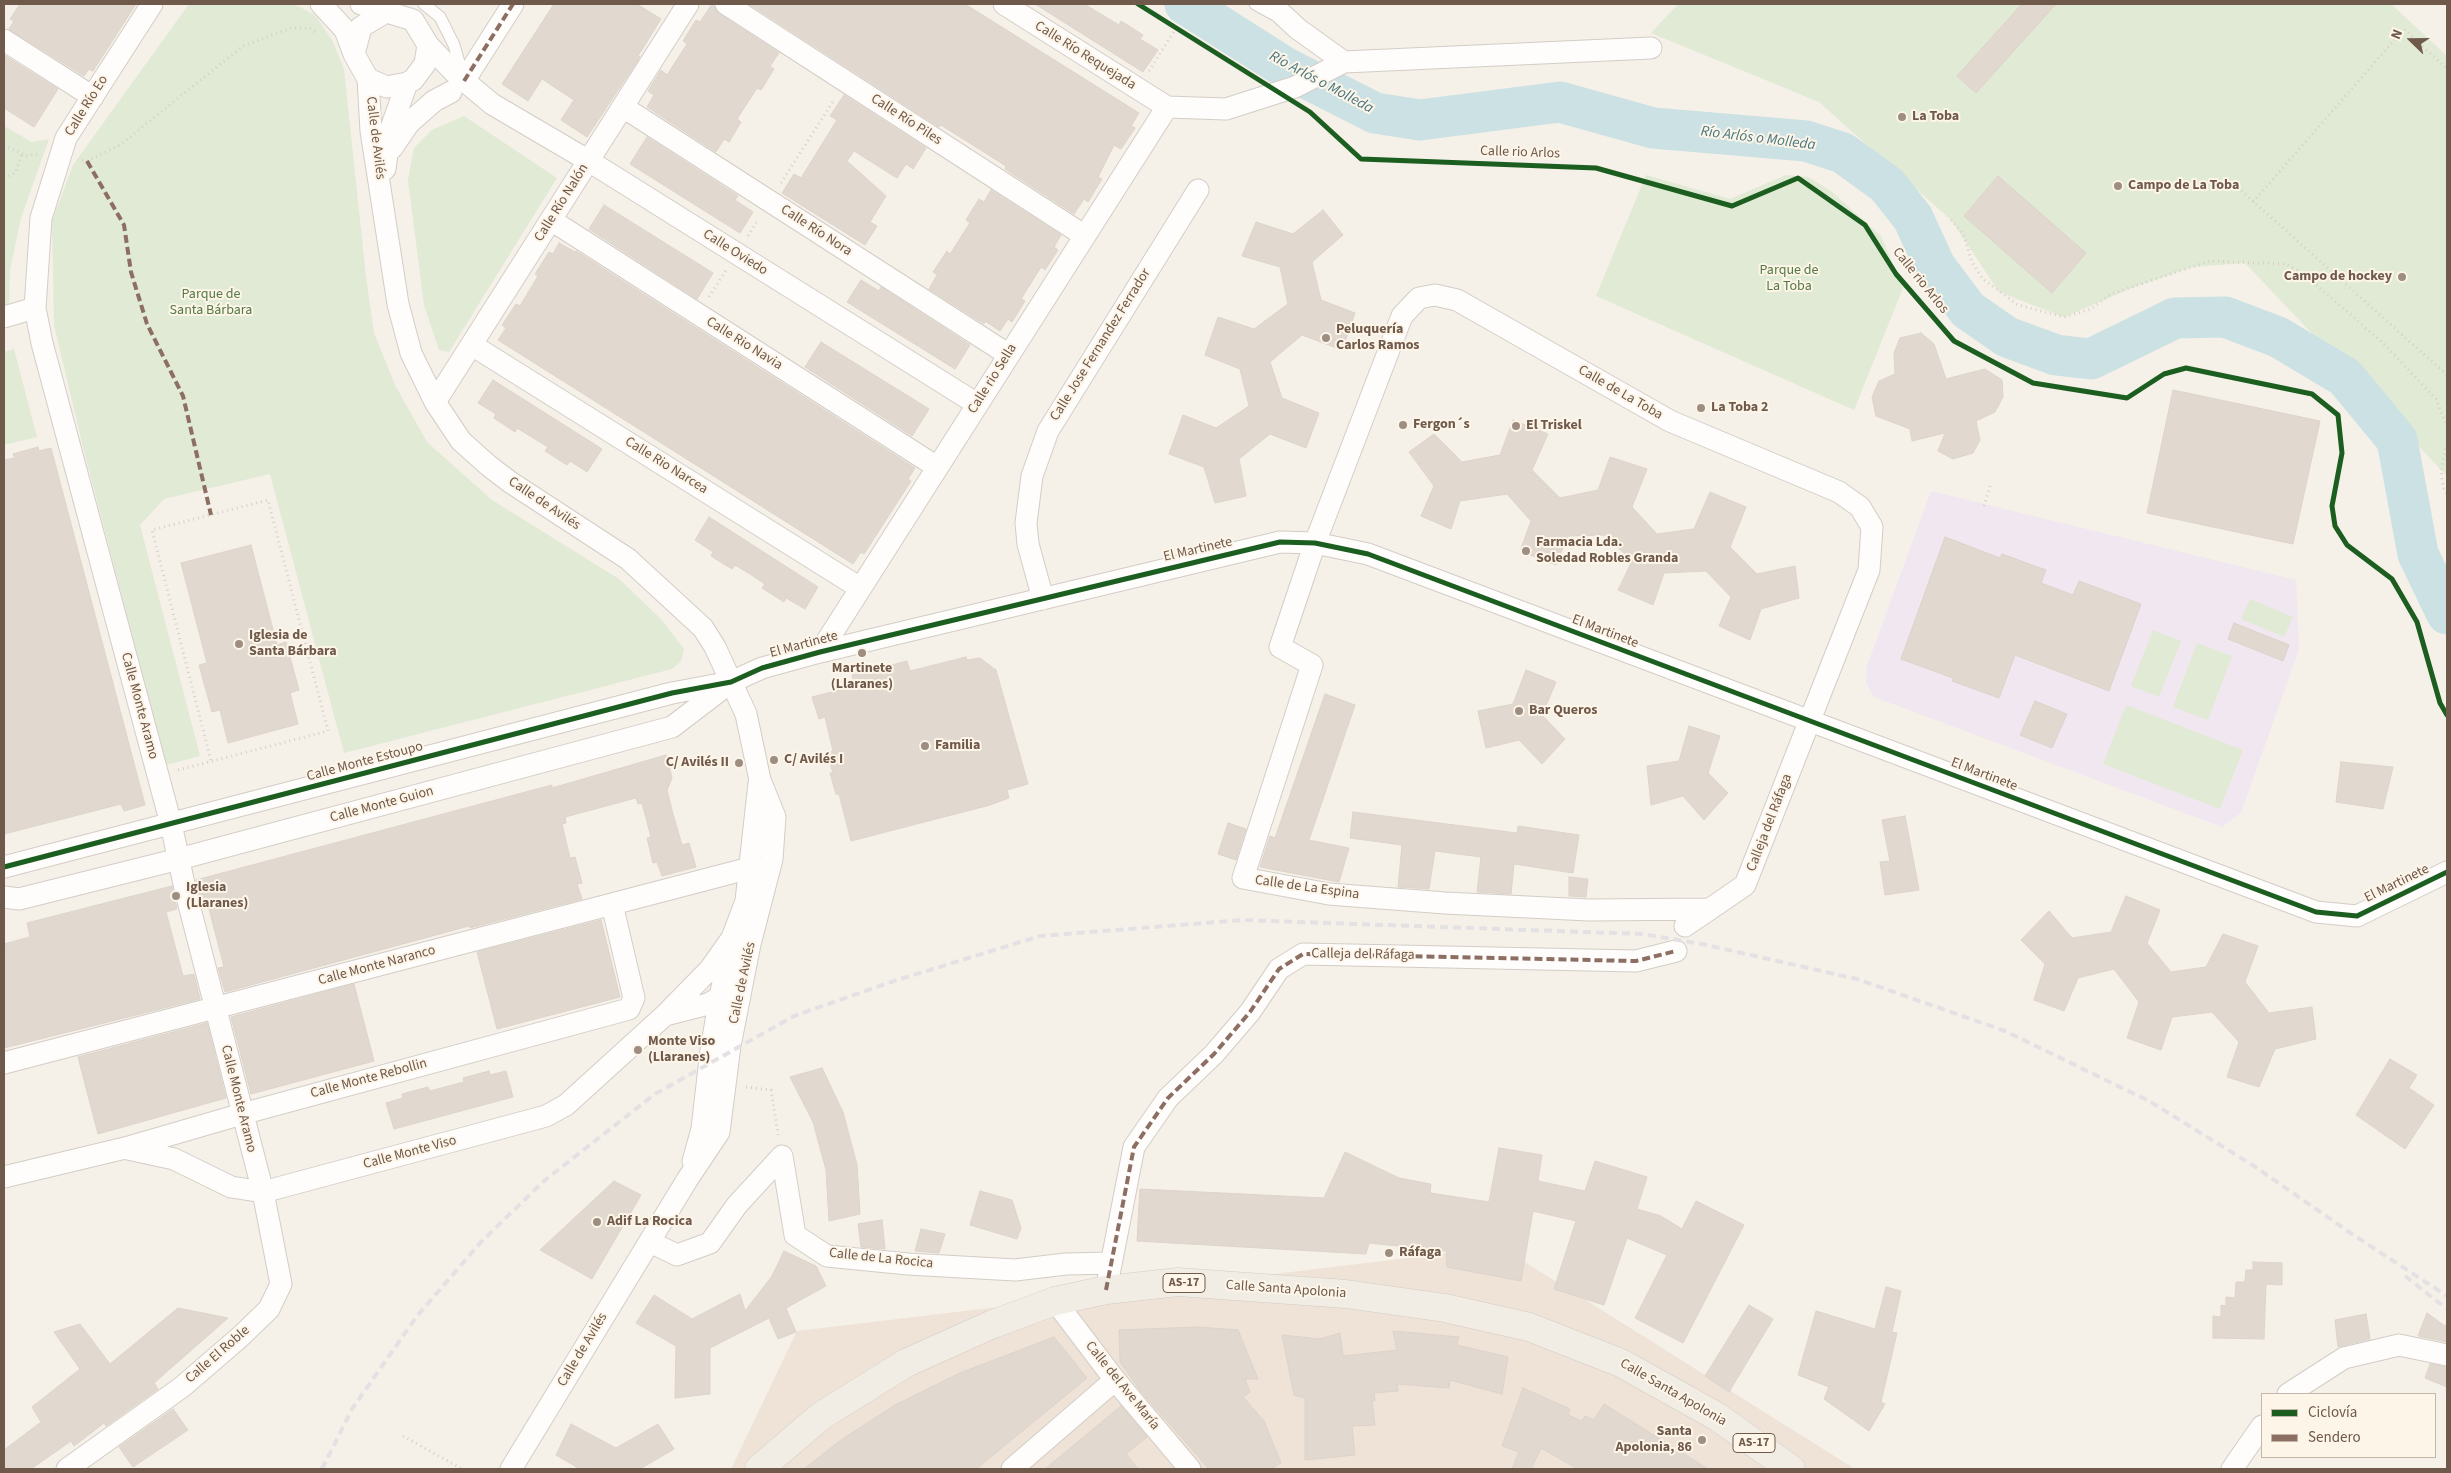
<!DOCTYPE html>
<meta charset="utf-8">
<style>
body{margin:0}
#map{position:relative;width:2451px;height:1473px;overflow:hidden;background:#f5f0e8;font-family:"Source Sans 3",sans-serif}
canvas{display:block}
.frame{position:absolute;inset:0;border:5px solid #6f594b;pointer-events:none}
.legend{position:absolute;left:2261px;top:1393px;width:175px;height:65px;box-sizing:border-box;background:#fdf5e8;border:1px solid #c4b7a9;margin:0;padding:6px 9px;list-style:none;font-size:15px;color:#6f594b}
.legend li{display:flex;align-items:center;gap:10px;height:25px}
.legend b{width:25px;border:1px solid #c4b7a9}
.north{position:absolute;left:2386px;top:15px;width:50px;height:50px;-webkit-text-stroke:4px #fdf5e8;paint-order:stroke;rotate:292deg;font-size:14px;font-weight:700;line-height:20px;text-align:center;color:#6f594b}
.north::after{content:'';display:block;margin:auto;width:18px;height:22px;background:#6f594b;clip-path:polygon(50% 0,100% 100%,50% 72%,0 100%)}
</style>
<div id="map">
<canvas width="2451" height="1473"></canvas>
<div class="frame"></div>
<ul class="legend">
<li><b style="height:6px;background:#1b5e20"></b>Ciclovía</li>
<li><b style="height:6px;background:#8d6e63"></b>Sendero</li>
</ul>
<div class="north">N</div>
</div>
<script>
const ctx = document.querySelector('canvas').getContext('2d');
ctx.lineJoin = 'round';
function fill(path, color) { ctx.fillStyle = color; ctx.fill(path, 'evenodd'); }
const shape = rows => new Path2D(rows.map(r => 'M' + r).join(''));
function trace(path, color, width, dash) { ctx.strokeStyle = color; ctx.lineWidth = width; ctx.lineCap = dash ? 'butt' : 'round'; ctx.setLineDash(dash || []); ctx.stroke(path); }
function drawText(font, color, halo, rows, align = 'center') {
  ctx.font = font + ' "Source Sans 3",sans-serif'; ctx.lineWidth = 4; ctx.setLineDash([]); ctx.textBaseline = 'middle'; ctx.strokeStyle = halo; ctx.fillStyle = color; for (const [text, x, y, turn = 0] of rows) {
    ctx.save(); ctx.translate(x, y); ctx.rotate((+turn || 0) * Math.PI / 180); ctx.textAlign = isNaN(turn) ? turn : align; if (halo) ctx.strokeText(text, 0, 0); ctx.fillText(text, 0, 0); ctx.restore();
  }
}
const residential = shape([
 [1501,1247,1855,1469,731,1469,797,1331]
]);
const education = shape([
 [1931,491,2296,580,2299,649,2241,813,2222,827,1874,697,1866,683,1867,666]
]);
const green = shape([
 [189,4,294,4,315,15,332,40,344,69,366,277,374,333,395,385,427,442,492,500,619,579,662,620,684,649,681,661,672,669,344,753,270,474,164,499,140,525,200,756,166,765,83,447,54,325,52,221,73,165],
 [1678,4,2391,4,2447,56,2447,476,2245,263,2192,267,2132,288,2064,317,1999,292,1951,220,1819,102,1651,33],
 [464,116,557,178,449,352,439,350,424,305,408,180,414,148,432,130],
 [4,126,32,142,49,139,21,218,10,270,9,307,4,311],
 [1646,175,1730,199,1786,175,1808,177,1831,191,1881,236,1903,288,1854,410,1596,296],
 [14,349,37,437,4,445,4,352],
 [2250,599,2293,617,2284,637,2241,619],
 [2153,630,2181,641,2159,697,2131,686],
 [2197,643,2232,656,2208,720,2173,707],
 [2126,705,2243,750,2220,809,2103,764]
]);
const river = shape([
 [1185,4,1286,68,1375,113,1420,120,1560,102,1653,128,1806,141,1843,153,1887,185,1913,218,1935,266,1968,310,2007,337,2056,355,2091,359,2175,318,2225,317,2278,337,2345,377,2397,440,2418,554,2447,614]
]);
const building = shape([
 [20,4,136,4,93,71,89,69,84,76,9,29,14,21,10,19,20,4],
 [554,4,637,4,661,19,638,56,640,57,587,137,561,120,574,100,542,79,528,101,502,84,554,4],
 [712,4,719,14,779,53,770,66,774,69,761,90,757,88,737,119,741,122,729,142,724,139,716,152,647,107,654,95,648,91,661,70,667,75,687,44,683,41,696,20,700,22,712,4],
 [749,4,965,4,1139,113,1131,126,1135,128,1121,149,1114,145,1098,177,1102,179,1088,202,1084,199,1074,214,1005,169,1006,166,941,125,939,127,749,4],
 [1035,4,1084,4,1119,25,1121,21,1143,35,1140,39,1158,50,1143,72,1035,4],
 [2022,4,2056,4,1976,93,1957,76,2022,4],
 [4,55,58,89,34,127,4,108,4,55],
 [844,95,926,148,913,169,906,164,897,178,854,151,847,161,886,196,870,222,877,226,865,245,782,193,794,174,801,178,837,120,830,116,844,95],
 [647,137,738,196,735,200,753,212,740,233,630,164,647,137],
 [1998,176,2086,253,2052,293,1964,216,1998,176],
 [991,190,1061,235,1054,247,1058,250,1045,270,1041,267,1021,299,1025,301,1012,322,1008,319,1000,331,985,321,984,324,929,289,937,275,933,272,947,251,950,254,970,223,966,220,979,199,984,202,991,190],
 [604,205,713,273,697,299,589,229,604,205],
 [1323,210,1343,235,1312,262,1321,300,1355,313,1342,350,1302,335,1270,362,1282,398,1319,413,1306,448,1270,434,1239,459,1246,496,1215,503,1204,467,1169,454,1183,415,1216,428,1249,406,1240,369,1205,355,1218,317,1254,329,1288,304,1280,267,1242,256,1256,222,1293,234,1323,210],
 [559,243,575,252,576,251,915,468,908,479,911,481,864,554,861,552,853,564,498,340,506,328,502,325,516,304,520,306,538,276,535,274,549,252,553,254,559,243],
 [861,280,879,291,881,287,970,345,955,369,847,302,861,280],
 [1921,333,1934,344,1946,379,1985,369,2002,380,2003,397,1995,412,1976,421,1980,440,1973,453,1953,459,1938,451,1945,433,1912,441,1910,429,1876,416,1872,397,1879,381,1895,374,1894,353,1900,338,1921,333],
 [821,342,929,409,912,436,805,367,821,342],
 [493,380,602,449,587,472,570,461,567,465,545,451,548,447,517,428,515,432,494,418,496,414,478,403,493,380],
 [2173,390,2320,421,2293,544,2147,513,2173,390],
 [1513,420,1548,434,1532,470,1560,498,1598,490,1610,457,1647,469,1632,507,1657,534,1694,529,1710,492,1746,507,1730,547,1757,574,1795,566,1799,598,1761,609,1750,640,1719,626,1731,597,1706,571,1664,573,1653,605,1618,590,1632,561,1605,535,1568,536,1556,565,1520,551,1531,521,1507,494,1460,501,1451,529,1421,516,1434,486,1409,452,1434,434,1462,462,1500,455,1513,420],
 [38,447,39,451,51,448,145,805,124,811,121,804,4,834,4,460,15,458,13,454,38,447],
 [709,517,818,587,805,609,786,598,784,602,762,588,765,584,750,574,735,565,732,569,711,556,713,552,695,540,709,517],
 [1945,537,2000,558,2002,554,2046,570,2041,583,2073,595,2079,581,2141,604,2109,691,2015,655,1999,698,1952,681,1953,678,1901,659,1945,537],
 [251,545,277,645,286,642,299,690,290,693,298,724,228,743,220,710,212,712,199,665,207,663,181,563,251,545],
 [2234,623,2289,645,2283,661,2228,639,2234,623],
 [966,657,967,660,980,658,996,670,1028,784,1007,790,1009,798,990,805,851,841,839,794,836,794,830,773,833,773,827,753,833,751,825,717,819,719,812,697,855,686,852,675,907,661,910,671,966,657],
 [1526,670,1556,682,1542,715,1565,739,1542,764,1519,740,1486,748,1478,711,1513,704,1526,670],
 [1325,694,1355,705,1309,840,1349,848,1339,882,1260,867,1270,836,1275,838,1325,694],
 [2035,701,2067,714,2052,748,2020,735,2035,701],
 [1689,726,1720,736,1708,773,1728,793,1704,820,1683,796,1651,805,1647,766,1679,761,1689,726],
 [666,755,672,778,667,790,673,814,682,845,689,843,696,867,662,876,657,862,653,863,647,838,651,837,642,803,638,804,636,798,565,817,566,823,562,824,570,858,575,857,582,883,577,884,582,899,470,928,469,926,225,992,218,968,224,967,207,901,201,902,196,880,552,785,552,788,666,755],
 [2341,762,2393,767,2383,809,2336,802,2341,762],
 [1353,812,1517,833,1518,826,1579,835,1573,873,1514,864,1511,894,1477,892,1481,857,1435,851,1429,889,1398,887,1402,845,1350,838,1353,812],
 [1905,816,1919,890,1885,895,1880,862,1890,861,1882,820,1905,816],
 [1228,823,1246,829,1236,860,1218,854,1228,823],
 [1569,877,1588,879,1586,897,1569,896,1569,877],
 [172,886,177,909,166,912,183,976,194,974,200,999,4,1048,4,944,30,937,27,923,172,886],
 [2126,896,2160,910,2147,943,2171,972,2206,967,2223,934,2258,946,2245,982,2269,1013,2312,1007,2316,1039,2275,1049,2259,1087,2227,1077,2239,1042,2212,1012,2172,1017,2161,1050,2127,1038,2139,1002,2114,969,2078,978,2064,1011,2034,1000,2045,964,2021,940,2049,911,2072,938,2111,932,2126,896],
 [601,920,620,997,497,1029,477,952,601,920],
 [354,984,374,1061,251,1094,231,1017,354,984],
 [207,1023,226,1098,98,1134,78,1057,207,1023],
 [2390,1059,2417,1075,2409,1088,2434,1105,2405,1149,2356,1115,2390,1059],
 [822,1068,843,1112,857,1165,860,1214,829,1221,826,1170,813,1122,790,1077,822,1068],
 [489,1071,490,1075,506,1071,513,1097,394,1129,386,1103,403,1098,402,1094,428,1087,430,1091,464,1082,463,1078,489,1071],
 [1499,1148,1542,1155,1538,1181,1585,1191,1595,1161,1647,1177,1637,1209,1661,1216,1682,1229,1696,1201,1744,1225,1683,1343,1635,1318,1667,1255,1627,1238,1604,1305,1554,1289,1576,1221,1533,1211,1521,1281,1447,1267,1446,1251,1369,1243,1366,1254,1137,1241,1140,1189,1324,1198,1345,1152,1399,1178,1431,1184,1430,1193,1489,1202,1499,1148],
 [614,1181,641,1195,592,1279,540,1250,614,1181],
 [980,1191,1012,1200,1021,1228,1017,1239,970,1225,980,1191],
 [882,1220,885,1249,861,1247,858,1224,882,1220],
 [921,1229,945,1234,939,1253,915,1251,921,1229],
 [784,1251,816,1266,826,1286,786,1308,796,1332,778,1339,769,1318,710,1348,710,1394,675,1398,676,1346,636,1323,654,1295,692,1319,740,1294,745,1311,772,1276,784,1251],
 [2253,1262,2282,1263,2282,1285,2266,1284,2264,1339,2213,1338,2213,1316,2221,1317,2221,1305,2226,1306,2226,1297,2235,1298,2236,1282,2245,1282,2246,1270,2253,1270,2253,1262],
 [1886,1287,1901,1291,1892,1332,1897,1333,1881,1402,1885,1404,1869,1431,1824,1399,1829,1387,1798,1375,1816,1311,1875,1329,1886,1287],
 [1749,1305,1773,1319,1729,1392,1705,1376,1749,1305],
 [178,1308,228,1318,154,1383,158,1389,106,1426,104,1423,74,1446,71,1441,31,1469,4,1469,4,1450,41,1422,32,1407,80,1369,54,1332,80,1324,110,1364,178,1308],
 [2427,1313,2445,1326,2447,1324,2447,1342,2418,1336,2427,1313],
 [2366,1314,2370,1339,2338,1347,2335,1320,2366,1314],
 [1198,1327,1238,1330,1258,1379,1245,1379,1250,1392,1243,1397,1264,1421,1281,1463,1271,1469,1209,1469,1140,1390,1120,1362,1119,1330,1198,1327],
 [1393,1331,1459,1337,1457,1345,1508,1357,1502,1394,1450,1380,1449,1388,1397,1384,1398,1391,1374,1393,1375,1401,1372,1401,1375,1425,1352,1426,1355,1455,1305,1460,1305,1398,1294,1395,1282,1335,1320,1339,1340,1333,1343,1356,1397,1350,1393,1331],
 [1054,1337,1087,1378,976,1469,804,1469,841,1440,895,1405,960,1373,1054,1337],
 [2430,1364,2447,1367,2447,1387,2425,1378,2430,1364],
 [1523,1388,1570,1409,1568,1415,1582,1421,1585,1416,1594,1420,1604,1404,1708,1469,1578,1469,1541,1448,1531,1469,1512,1469,1519,1452,1502,1446,1523,1388],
 [1121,1406,1147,1437,1126,1454,1138,1469,1045,1469,1121,1406],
 [173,1409,188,1430,133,1467,119,1447,173,1409],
 [571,1424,616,1448,658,1424,674,1449,640,1469,580,1469,556,1455,571,1424]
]);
const path = shape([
 [1149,71,1176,28],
 [4,145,26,156,38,154],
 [82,160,87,161,120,145,243,46,292,28,310,28,315,32],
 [4,178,15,173,22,154],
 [781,183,834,100],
 [2234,184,2447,375],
 [2253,202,2404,29,2447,69],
 [1951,220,1963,233,1972,262,1982,278,2018,305,2064,317,2091,309,2111,294,2210,261,2286,264,2306,276,2383,343,2436,399,2447,426],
 [748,236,758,220],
 [709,297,726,270],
 [2447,444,2441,470,2443,487,2447,494],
 [1984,506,1991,483],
 [178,770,328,731,268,500,152,530,211,761],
 [746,1087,771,1090,778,1135],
 [403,1436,462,1469]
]);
const lane = shape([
 [424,4,440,17,454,45,463,76],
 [1255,4,1273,14]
]);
const street = shape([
 [321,4,345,30,354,54,368,79,387,87,407,83,413,80,425,64,428,45],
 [361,4,413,20,428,45,455,73,492,104,589,161,977,404],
 [726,4,1085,236],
 [1004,4,1167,107],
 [1271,4,1298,29,1344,62],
 [4,40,93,97],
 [354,54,361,27,386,12],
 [368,79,371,131,398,304,411,353,435,402,461,441,489,466,510,482,628,559,703,628,715,647,746,714,760,780,775,817,772,859,750,944,730,1046,719,1132,687,1180,511,1469],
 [464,81,513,4],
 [623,107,1009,355],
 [1167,107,1226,109,1295,87,1344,62,1651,48],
 [392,148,409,123,434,101,451,92],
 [385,169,390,131,407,83],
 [551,220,937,467],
 [4,317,35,308],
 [472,345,860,588],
 [435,402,688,4],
 [1043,599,1028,544,1026,523,1032,476,1048,431,1198,190],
 [820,652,1167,107],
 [4,867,672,693,731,682,762,668,820,652,1280,542,1315,543,1368,554,2316,912,2357,916,2447,872],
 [4,897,19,899,179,859,672,727,727,685],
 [1685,926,1710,909,1745,885,1869,570,1872,527,1860,507,1839,492,1670,421,1457,300,1435,295,1419,298,1402,316,1315,543,1280,647,1312,665,1243,878,1329,894,1445,903,1589,910,1710,909],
 [665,1015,708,1004,720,997,726,988],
 [4,1063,750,868],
 [128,1149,174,1159,231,1187,263,1192,546,1116,566,1105,665,1015,710,969,732,938],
 [693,1161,702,1129,711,1050,720,997,732,938,746,901,759,783],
 [4,1177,125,1148,242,1114,629,1009,634,998,612,904],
 [650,1242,677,1255,710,1243,737,1205,782,1156,795,1235,827,1256,908,1264,1015,1270,1066,1264,1111,1263],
 [1106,1290,1134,1147,1168,1098,1214,1054,1250,1012,1279,969,1303,954,1636,961,1676,951],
 [1055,1301,1115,1380,1190,1469],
 [2288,1394,2344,1358,2399,1345,2447,1355],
 [67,1469,182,1387,240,1337,269,1309,281,1284,263,1192,186,893,171,824,42,343,35,308,41,218,66,138,152,4],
 [1012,1469,1115,1380],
 [2232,1469,2262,1426]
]);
const primary = shape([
 [759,1469,821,1416,906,1363,993,1324,1055,1301,1106,1290,1178,1282,1346,1294,1445,1308,1529,1327,1621,1363,1716,1416,1791,1469]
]);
const rail = shape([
 [2405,1276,2447,1309],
 [322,1469,352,1409,417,1316,481,1242,545,1180,655,1094,794,1016,894,981,1040,936,1243,920,1642,934,1702,944,1857,979,2005,1031,2149,1101,2254,1166,2352,1234,2447,1296]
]);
const quiet = shape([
 [464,81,513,4],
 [87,161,124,225,131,272,147,324,183,396,211,515],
 [1106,1290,1134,1147,1168,1098,1214,1054,1250,1012,1279,969,1303,954,1636,961,1676,951]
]);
const cycleway = shape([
 [1138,4,1310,112,1361,159,1596,168,1732,206,1798,178,1865,225,1896,274,1954,341,2033,383,2127,398,2164,374,2186,368,2312,394,2338,415,2342,453,2332,506,2335,526,2347,545,2392,579,2417,622,2440,703,2447,715],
 [4,867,672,693,731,682,762,668,820,652,1280,542,1315,543,1368,554,2316,912,2357,916,2447,872]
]);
const markers = [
 [1902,117,5,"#9e8e82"],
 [2118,186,5,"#9e8e82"],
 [2402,277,5,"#9e8e82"],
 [1326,338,5,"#9e8e82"],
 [1701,408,5,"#9e8e82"],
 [1403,425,5,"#9e8e82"],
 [1516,426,5,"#9e8e82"],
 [1526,551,5,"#9e8e82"],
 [239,644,5,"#9e8e82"],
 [862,653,5,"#9e8e82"],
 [1519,711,5,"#9e8e82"],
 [925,746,5,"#9e8e82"],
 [774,760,5,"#9e8e82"],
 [739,763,5,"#9e8e82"],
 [176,896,5,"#9e8e82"],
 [638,1050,5,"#9e8e82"],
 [597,1222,5,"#9e8e82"],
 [1389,1253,5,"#9e8e82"],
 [1702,1440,5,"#9e8e82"]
];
const shields = [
 [1184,1283,42],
 [1754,1443,42]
];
const shieldNames = [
 ["AS-17",1184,1283],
 ["AS-17",1754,1443]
];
const streetNames = [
 ["Calle Río Requejada",1085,56,32],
 ["Calle Río Eo",87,106,-58],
 ["Calle Río Piles",906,120,33],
 ["Calle de Avilés",375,138,83],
 ["Calle rio Arlos",1520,153,2],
 ["Calle Río Nalón",562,203,-58],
 ["Calle Río Nora",816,231,33],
 ["Calle Oviedo",735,253,32],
 ["Calle rio Arlos",1920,281,51],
 ["Calle Rio Navia",744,344,32],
 ["Calle Jose Fernandez Ferrador",1101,345,-58],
 ["Calle rio Sella",993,379,-58],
 ["Calle de La Toba",1620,393,30],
 ["Calle Rio Narcea",666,466,32],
 ["Calle de Avilés",544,504,34],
 ["El Martinete",1198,550,-13],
 ["El Martinete",1605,632,21],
 ["El Martinete",804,645,-15],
 ["Calle Monte Aramo",139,706,75],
 ["Calle Monte Estoupo",365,762,-15],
 ["El Martinete",1984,775,21],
 ["Calle Monte Guion",382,805,-15],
 ["Calleja del Ráfaga",1770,823,-69],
 ["El Martinete",2397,884,-26],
 ["Calle de La Espina",1307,888,8],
 ["Calleja del Ráfaga",1363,955,1],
 ["Calle Monte Naranco",377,966,-15],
 ["Calle de Avilés",743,983,-78],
 ["Calle Monte Rebollin",369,1079,-15],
 ["Calle Monte Aramo",238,1099,76],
 ["Calle Monte Viso",410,1153,-15],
 ["Calle de La Rocica",881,1259,6],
 ["Calle Santa Apolonia",1286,1290,4],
 ["Calle de Avilés",583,1350,-59],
 ["Calle El Roble",218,1355,-41],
 ["Calle del Ave María",1122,1386,51],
 ["Calle Santa Apolonia",1673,1393,30]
];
const poiNames = [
 ["La Toba",1912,117],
 ["Campo de La Toba",2128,186],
 ["Campo de hockey",2392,277,"right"],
 ["Peluquería",1336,330],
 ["Carlos Ramos",1336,346],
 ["La Toba 2",1711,408],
 ["Fergon´s",1413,425],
 ["El Triskel",1526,426],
 ["Farmacia Lda.",1536,543],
 ["Soledad Robles Granda",1536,559],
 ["Iglesia de",249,636],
 ["Santa Bárbara",249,652],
 ["Martinete",862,669,"center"],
 ["(Llaranes)",862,685,"center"],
 ["Bar Queros",1529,711],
 ["Familia",935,746],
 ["C/ Avilés I",784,760],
 ["C/ Avilés II",729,763,"right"],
 ["Iglesia",186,888],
 ["(Llaranes)",186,904],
 ["Monte Viso",648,1042],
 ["(Llaranes)",648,1058],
 ["Adif La Rocica",607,1222],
 ["Ráfaga",1399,1253],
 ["Santa",1692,1432,"right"],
 ["Apolonia, 86",1692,1448,"right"]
];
const parkNames = [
 ["Parque de",1789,271],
 ["La Toba",1789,287],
 ["Parque de",211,295],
 ["Santa Bárbara",211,311]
];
const waterNames = [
 ["Río Arlós o Molleda",1321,83,28],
 ["Río Arlós o Molleda",1758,139,7]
];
fill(residential, '#eee3d6');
fill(education, '#f1e7f0');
fill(green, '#e1ead4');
trace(river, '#cbe1e3', 41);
fill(building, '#e1d8d0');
trace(building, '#ddd3cb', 1);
trace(lane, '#d3cdc6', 13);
trace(street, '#d3cdc6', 23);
trace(primary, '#d3cbc5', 29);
trace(path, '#d6cfca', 3, [1, 4]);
trace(lane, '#fefdfc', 11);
trace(street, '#fefdfc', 21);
trace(primary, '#f1ede5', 28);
trace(rail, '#e4e1e4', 4, [8, 5]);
trace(quiet, '#8d6e63', 4, [8, 4]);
trace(cycleway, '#1b5e20', 5);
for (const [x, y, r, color] of markers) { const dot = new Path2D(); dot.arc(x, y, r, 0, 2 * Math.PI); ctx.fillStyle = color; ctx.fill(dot); trace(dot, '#fdf5e8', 2); }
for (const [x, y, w] of shields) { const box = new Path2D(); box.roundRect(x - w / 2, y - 9.5, w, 19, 4); ctx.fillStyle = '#fdf5e8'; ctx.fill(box); trace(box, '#6f594b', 1); }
drawText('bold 12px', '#6f594b', null, shieldNames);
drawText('14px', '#6f594b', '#fdf5e8', streetNames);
drawText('bold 14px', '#6f594b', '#fdf5e8', poiNames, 'left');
drawText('14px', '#557a47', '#fdf5e8', parkNames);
drawText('italic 15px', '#477681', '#fdf5e8', waterNames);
</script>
